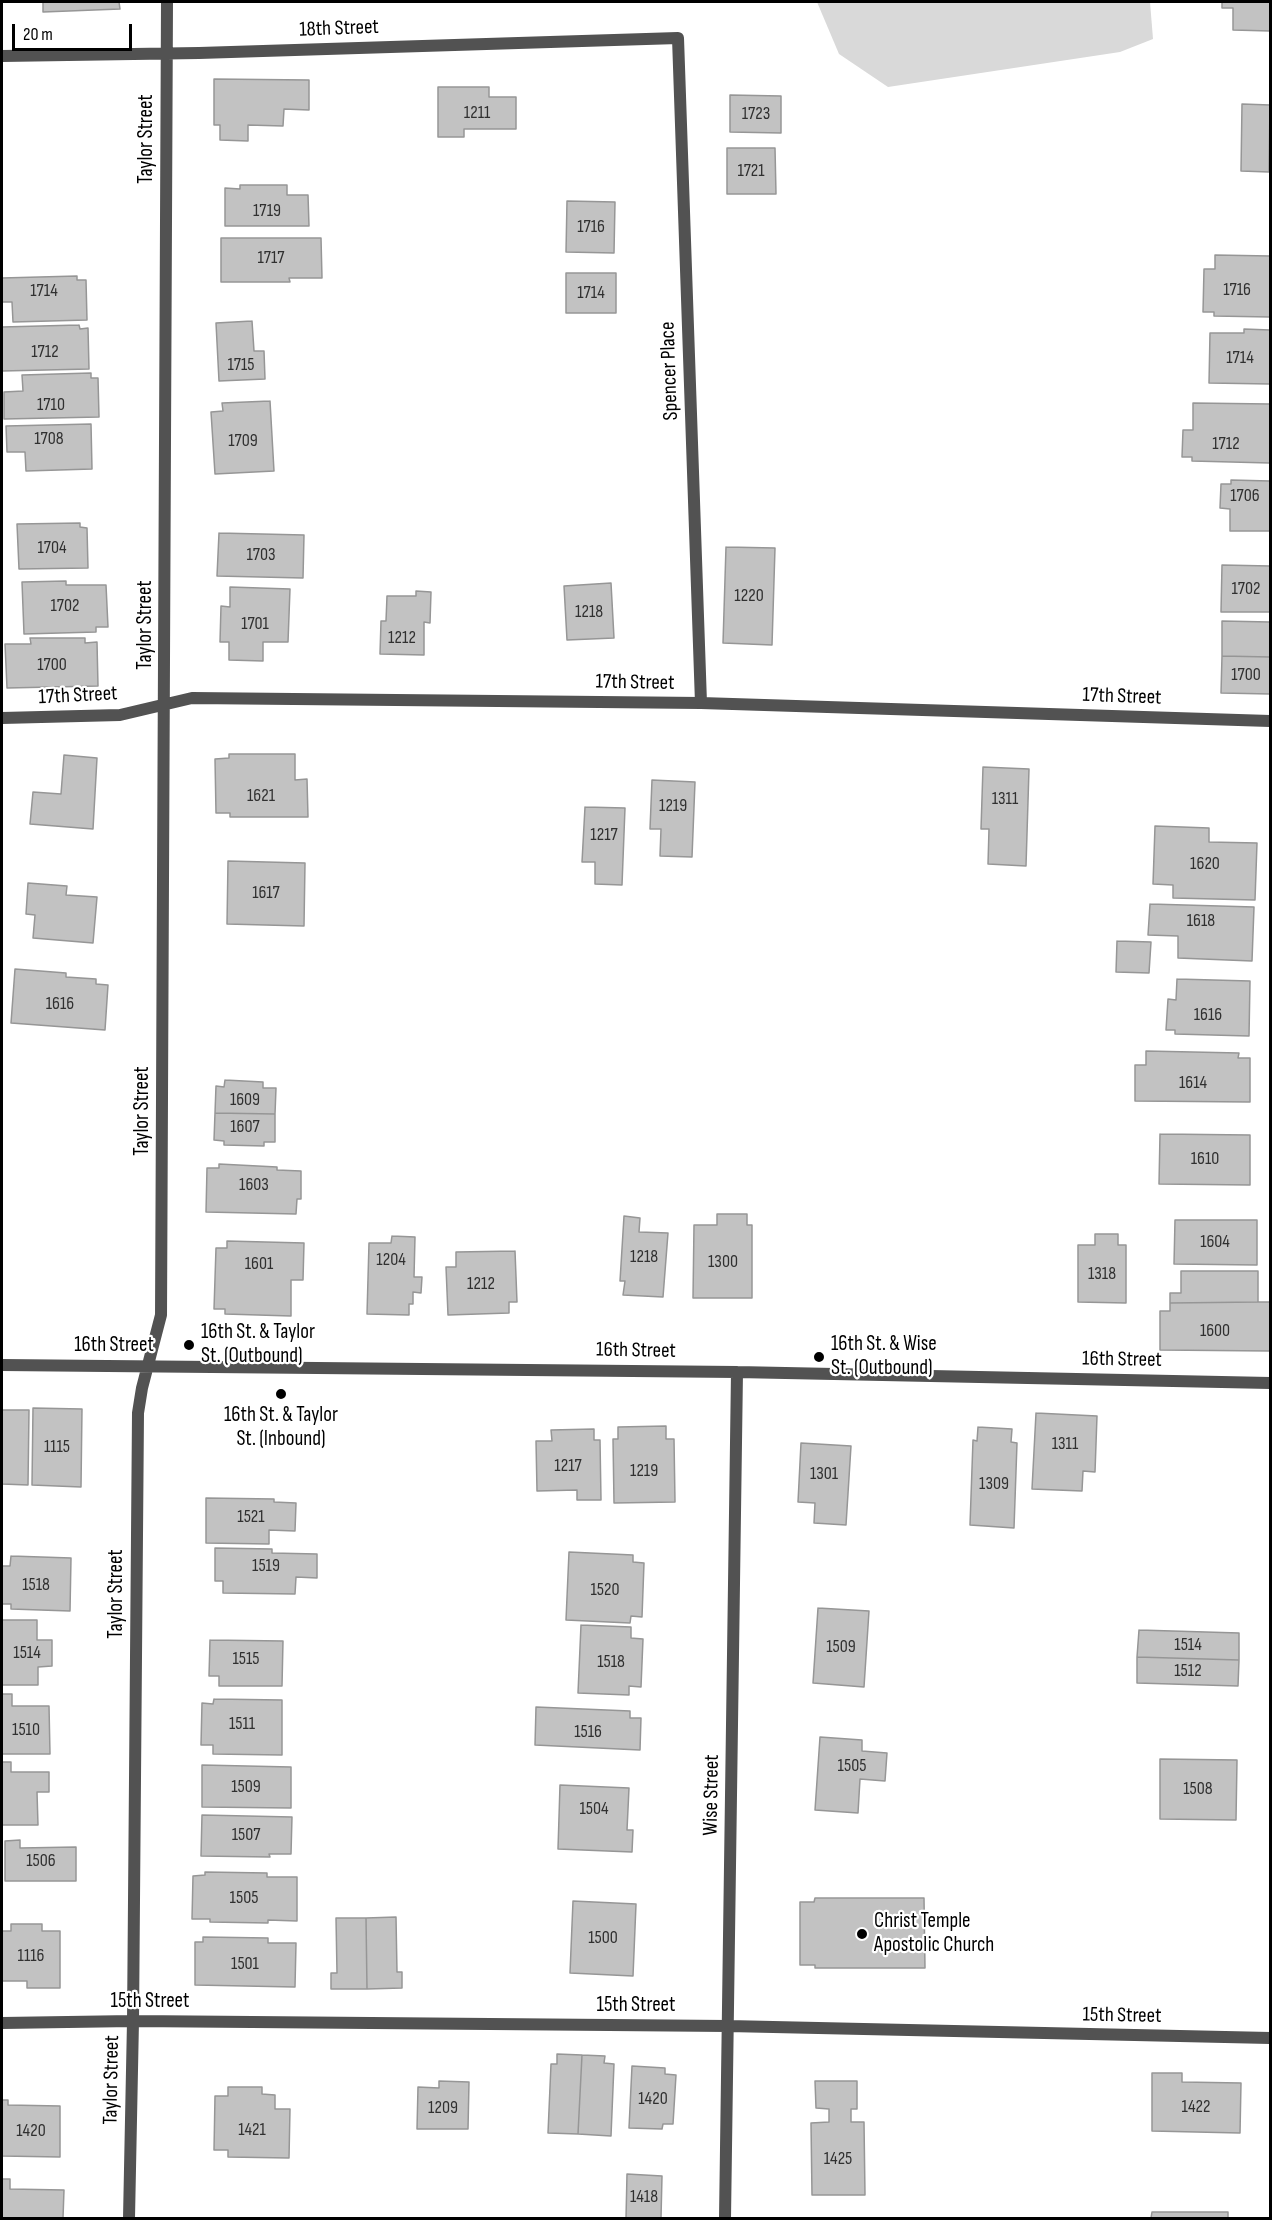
<!DOCTYPE html>
<style>
body{margin:0}
#map{position:relative;width:1272px;height:2220px;overflow:hidden;background:#fff;font-family:"Sofia Sans Condensed",sans-serif}
canvas{display:block}
.frame{position:absolute;inset:0;border:3px solid #000;pointer-events:none}
.scale{position:absolute;left:12px;top:24px;width:120px;height:27px;box-sizing:border-box;border:3px solid #000;border-top:0;padding-left:8px;font-size:18px;line-height:21px;white-space:nowrap;color:#000;-webkit-text-stroke:4px #fff;paint-order:stroke}
</style>
<div id="map">
<canvas width="1272" height="2220"></canvas>
<div class="frame"></div>
<div class="scale">20 m</div>
</div>
<script>
const ctx = document.querySelector('canvas').getContext('2d');
ctx.lineJoin = 'round';
function fill(path, color) { ctx.fillStyle = color; ctx.fill(path, 'evenodd'); }
const shape = rows => new Path2D(rows.map(r => 'M' + r).join(''));
function trace(path, color, width, dash) { ctx.strokeStyle = color; ctx.lineWidth = width; ctx.lineCap = dash ? 'butt' : 'round'; ctx.setLineDash(dash || []); ctx.stroke(path); }
function drawText(font, color, halo, rows, align = 'center') {
  ctx.font = font + ' "Sofia Sans Condensed",sans-serif'; ctx.lineWidth = 4.5; ctx.setLineDash([]); ctx.textBaseline = 'middle'; ctx.strokeStyle = halo; ctx.fillStyle = color; for (const [text, x, y, turn = 0] of rows) {
    ctx.save(); ctx.translate(x, y); ctx.rotate((+turn || 0) * Math.PI / 180); ctx.textAlign = isNaN(turn) ? turn : align; if (halo) ctx.strokeText(text, 0, 0); ctx.fillText(text, 0, 0); ctx.restore();
  }
}
const green = shape([
 [817,2,1150,2,1153,39,1120,52,888,87,839,54]
]);
const building = shape([
 [43,2,119,2,120,9,43,12,43,2],
 [1222,2,1270,2,1270,31,1233,30,1233,8,1222,8,1222,2],
 [214,79,309,80,309,110,284,109,283,126,248,125,248,141,220,140,220,125,214,125,214,79],
 [438,87,489,87,489,97,516,97,516,129,464,129,464,137,438,137,438,87],
 [730,95,781,96,781,133,730,132,730,95],
 [1242,104,1270,105,1269,172,1241,171,1242,104],
 [727,148,775,148,776,194,727,194,727,148],
 [240,185,287,185,287,195,308,195,309,226,225,226,225,188,240,189,240,185],
 [567,201,615,202,614,253,566,252,567,201],
 [221,238,321,238,322,278,289,278,290,282,221,282,221,238],
 [1215,255,1270,256,1270,317,1214,316,1214,312,1203,312,1204,269,1215,269,1215,255],
 [566,273,616,273,616,313,566,313,566,273],
 [77,276,77,280,86,280,87,320,13,322,12,302,2,302,2,278,77,276],
 [252,321,254,351,264,351,265,379,219,381,216,323,252,321],
 [79,325,80,329,88,328,89,369,2,371,2,327,79,325],
 [1244,329,1270,330,1270,384,1209,383,1210,333,1244,333,1244,329],
 [91,373,91,378,98,378,99,417,4,419,4,392,23,391,22,375,91,373],
 [270,401,274,471,215,474,211,412,223,411,222,403,270,401],
 [1193,403,1270,404,1270,463,1192,461,1192,457,1182,457,1183,430,1193,430,1193,403],
 [91,424,92,469,26,471,25,452,7,452,6,426,91,424],
 [1231,480,1270,481,1270,531,1230,531,1230,509,1220,508,1221,484,1231,484,1231,480],
 [80,523,80,527,87,528,88,568,19,569,17,524,80,523],
 [219,533,304,535,303,578,217,576,219,533],
 [726,547,775,548,772,645,723,643,726,547],
 [1222,565,1270,566,1270,612,1221,612,1222,565],
 [66,581,66,585,106,585,108,627,96,627,96,632,24,634,22,582,66,581],
 [611,583,614,638,567,640,564,586,611,583],
 [230,587,290,589,288,642,263,642,263,661,229,660,229,642,220,642,221,606,230,607,230,587],
 [416,591,431,592,430,623,424,622,424,655,380,654,381,621,386,621,387,596,416,596,416,591],
 [1222,621,1270,622,1270,657,1222,656,1222,621],
 [30,638,85,638,85,643,97,642,98,686,7,688,5,644,31,644,30,638],
 [1222,656,1270,657,1270,694,1221,693,1222,656],
 [229,754,295,754,295,780,307,779,308,817,230,817,230,813,216,813,215,759,229,758,229,754],
 [64,755,97,758,93,829,30,824,33,792,61,794,64,755],
 [983,767,1029,769,1026,866,988,864,989,829,981,829,983,767],
 [652,780,695,782,692,857,660,856,661,829,650,829,652,780],
 [585,807,625,808,622,885,595,884,595,862,582,862,585,807],
 [1155,826,1209,828,1209,842,1257,843,1255,900,1173,898,1173,885,1153,884,1155,826],
 [228,861,305,863,304,926,227,924,228,861],
 [28,883,67,886,66,895,97,897,93,943,33,938,35,915,26,914,28,883],
 [1150,904,1254,907,1252,961,1178,958,1178,936,1148,935,1150,904],
 [1117,941,1151,942,1149,973,1116,972,1117,941],
 [15,969,66,973,66,977,96,979,96,984,108,985,105,1030,11,1023,15,969],
 [1177,979,1250,981,1249,1036,1175,1034,1175,1030,1166,1030,1168,999,1176,1000,1177,979],
 [1146,1051,1239,1053,1238,1058,1250,1058,1250,1102,1135,1101,1135,1065,1146,1065,1146,1051],
 [225,1080,263,1082,263,1088,276,1088,275,1114,215,1113,216,1086,224,1087,225,1080],
 [215,1113,275,1114,275,1142,264,1142,264,1146,224,1145,224,1141,214,1140,215,1113],
 [1160,1134,1250,1135,1250,1185,1159,1184,1160,1134],
 [219,1164,277,1167,277,1170,301,1171,301,1199,297,1199,296,1214,206,1212,207,1168,219,1168,219,1164],
 [717,1214,747,1214,747,1225,752,1225,752,1298,693,1298,694,1225,717,1225,717,1214],
 [624,1216,640,1218,639,1232,668,1233,663,1297,623,1295,625,1281,620,1281,624,1216],
 [1175,1220,1257,1220,1257,1265,1174,1264,1175,1220],
 [1095,1234,1118,1234,1118,1245,1126,1245,1126,1303,1078,1302,1078,1245,1095,1245,1095,1234],
 [392,1236,415,1237,414,1277,422,1277,421,1293,413,1292,413,1304,409,1304,409,1315,367,1314,369,1243,391,1243,392,1236],
 [227,1241,304,1243,303,1280,291,1280,291,1316,225,1314,225,1309,214,1309,216,1248,227,1248,227,1241],
 [515,1251,517,1302,509,1302,509,1313,448,1315,446,1267,456,1267,456,1252,515,1251],
 [1181,1271,1258,1271,1258,1302,1170,1303,1170,1293,1181,1293,1181,1271],
 [1258,1302,1270,1302,1270,1351,1160,1350,1160,1311,1170,1311,1170,1303,1258,1302],
 [33,1408,82,1409,81,1487,32,1485,33,1408],
 [2,1410,29,1410,28,1485,2,1484,2,1410],
 [1036,1413,1097,1416,1095,1472,1083,1471,1082,1491,1032,1489,1036,1413],
 [666,1426,666,1439,674,1439,675,1502,614,1503,613,1439,618,1439,618,1427,666,1426],
 [978,1427,1012,1429,1011,1442,1017,1443,1014,1528,970,1525,973,1440,977,1441,978,1427],
 [594,1429,594,1440,600,1440,601,1500,577,1500,577,1490,537,1491,536,1441,552,1441,551,1430,594,1429],
 [801,1443,851,1446,846,1525,814,1523,815,1503,798,1502,801,1443],
 [206,1498,274,1499,274,1502,296,1503,295,1531,269,1530,269,1544,206,1543,206,1498],
 [215,1548,272,1549,272,1553,317,1554,317,1578,296,1577,295,1594,223,1593,223,1581,215,1581,215,1548],
 [569,1552,633,1555,633,1562,644,1563,642,1617,631,1616,630,1623,566,1620,569,1552],
 [11,1556,71,1558,70,1611,11,1609,11,1604,2,1604,2,1566,10,1566,11,1556],
 [818,1608,869,1611,864,1687,813,1683,818,1608],
 [2,1620,37,1620,37,1640,52,1640,52,1666,38,1667,38,1685,2,1685,2,1620],
 [581,1625,631,1627,631,1638,643,1639,641,1687,629,1686,629,1695,578,1693,581,1625],
 [1139,1630,1239,1633,1239,1660,1137,1657,1139,1630],
 [210,1640,283,1641,282,1686,219,1686,219,1676,209,1676,210,1640],
 [1137,1657,1239,1660,1238,1686,1137,1683,1137,1657],
 [2,1694,12,1694,12,1706,49,1706,50,1754,2,1754,2,1694],
 [214,1699,282,1700,282,1755,213,1754,213,1745,201,1745,202,1703,213,1704,214,1699],
 [536,1707,630,1711,630,1718,641,1718,640,1750,535,1745,536,1707],
 [820,1737,862,1740,862,1751,887,1753,885,1781,860,1779,858,1813,815,1810,820,1737],
 [1160,1759,1237,1760,1236,1820,1160,1819,1160,1759],
 [2,1762,11,1762,11,1772,49,1772,49,1792,37,1792,38,1825,2,1825,2,1762],
 [202,1765,291,1767,291,1808,202,1807,202,1765],
 [560,1785,629,1788,627,1830,633,1830,632,1852,558,1849,560,1785],
 [202,1815,292,1817,291,1854,269,1854,270,1857,201,1856,202,1815],
 [20,1840,20,1848,76,1847,76,1881,5,1881,5,1841,20,1840],
 [205,1872,267,1873,267,1877,297,1877,297,1921,268,1920,268,1923,210,1922,210,1919,192,1919,193,1876,205,1875,205,1872],
 [815,1898,924,1898,925,1968,815,1968,815,1965,800,1965,800,1902,814,1902,815,1898],
 [573,1901,636,1904,633,1976,570,1973,573,1901],
 [396,1917,397,1972,402,1972,402,1988,367,1989,366,1918,396,1917],
 [336,1918,366,1918,367,1989,331,1989,331,1973,337,1973,336,1918],
 [11,1924,42,1924,42,1931,60,1931,60,1988,27,1988,27,1981,2,1981,2,1931,11,1931,11,1924],
 [203,1937,268,1938,268,1943,296,1943,295,1987,195,1985,195,1942,203,1942,203,1937],
 [557,2054,582,2055,578,2134,548,2133,551,2064,557,2064,557,2054],
 [582,2055,605,2056,604,2063,614,2064,611,2136,578,2134,582,2055],
 [632,2066,665,2068,665,2074,676,2075,673,2124,663,2124,662,2129,629,2128,632,2066],
 [1152,2073,1182,2073,1182,2082,1241,2083,1240,2133,1152,2131,1152,2073],
 [439,2081,469,2082,468,2129,417,2129,418,2087,439,2088,439,2081],
 [815,2081,857,2081,857,2109,851,2109,851,2122,864,2122,865,2195,812,2195,811,2123,829,2122,829,2109,816,2108,815,2081],
 [228,2087,262,2087,262,2094,275,2095,275,2109,290,2109,289,2158,228,2157,228,2150,214,2150,215,2096,228,2096,228,2087],
 [2,2100,8,2100,8,2105,60,2106,60,2157,2,2156,2,2100],
 [627,2174,662,2176,661,2218,626,2218,627,2174],
 [2,2179,10,2179,10,2189,64,2190,63,2218,2,2218,2,2179],
 [1152,2212,1228,2212,1228,2218,1151,2218,1152,2212]
]);
const street = shape([
 [2,56,199,53,678,38,701,703],
 [2,718,120,715,192,698,701,703,1270,721],
 [2,1365,737,1372,1270,1383],
 [2,2023,133,2021,728,2026,1270,2038],
 [129,2218,133,2021,138,1413,142,1388,161,1315,167,2],
 [725,2218,737,1372]
]);
const markers = [
 [189,1345,6,"#000"],
 [819,1357,6,"#000"],
 [281,1394,6,"#000"],
 [862,1934,6,"#000"]
];
const numberNames = [
 ["1211",477,113],
 ["1723",756,114],
 ["1721",751,171],
 ["1719",267,211],
 ["1716",591,227],
 ["1717",271,258],
 ["1716",1237,290],
 ["1714",44,291],
 ["1714",591,293],
 ["1712",45,352],
 ["1714",1240,358],
 ["1715",241,365],
 ["1710",51,405],
 ["1708",49,439],
 ["1709",243,441],
 ["1712",1226,444],
 ["1706",1245,496],
 ["1704",52,548],
 ["1703",261,555],
 ["1702",1246,589],
 ["1220",749,596],
 ["1702",65,606],
 ["1218",589,612],
 ["1701",255,624],
 ["1212",402,638],
 ["1700",52,665],
 ["1700",1246,675],
 ["1621",261,796],
 ["1311",1005,799],
 ["1219",673,806],
 ["1217",604,835],
 ["1620",1205,864],
 ["1617",266,893],
 ["1618",1201,921],
 ["1616",60,1004],
 ["1616",1208,1015],
 ["1614",1193,1083],
 ["1609",245,1100],
 ["1607",245,1127],
 ["1610",1205,1159],
 ["1603",254,1185],
 ["1604",1215,1242],
 ["1218",644,1257],
 ["1204",391,1260],
 ["1300",723,1262],
 ["1601",259,1264],
 ["1318",1102,1274],
 ["1212",481,1284],
 ["1600",1215,1331],
 ["1311",1065,1444],
 ["1115",57,1447],
 ["1217",568,1466],
 ["1219",644,1471],
 ["1301",824,1474],
 ["1309",994,1484],
 ["1521",251,1517],
 ["1519",266,1566],
 ["1518",36,1585],
 ["1520",605,1590],
 ["1514",1188,1645],
 ["1509",841,1647],
 ["1514",27,1653],
 ["1515",246,1659],
 ["1518",611,1662],
 ["1512",1188,1671],
 ["1511",242,1724],
 ["1510",26,1730],
 ["1516",588,1732],
 ["1505",852,1766],
 ["1509",246,1787],
 ["1508",1198,1789],
 ["1504",594,1809],
 ["1507",246,1835],
 ["1506",41,1861],
 ["1505",244,1898],
 ["1500",603,1938],
 ["1116",31,1956],
 ["1501",245,1964],
 ["1420",653,2099],
 ["1422",1196,2107],
 ["1209",443,2108],
 ["1421",252,2130],
 ["1420",31,2131],
 ["1425",838,2159],
 ["1418",644,2197]
];
const streetNames = [
 ["18th Street",339,29,-2],
 ["Taylor Street",147,139,-90],
 ["Spencer Place",670,371,-92],
 ["Taylor Street",146,625,-90],
 ["17th Street",635,683,1],
 ["17th Street",78,696,-3],
 ["17th Street",1122,697,2],
 ["Taylor Street",143,1111,-90],
 ["16th Street",114,1346],
 ["16th Street",636,1351,1],
 ["16th Street",1122,1360,1],
 ["Taylor Street",117,1594,-90],
 ["Wise Street",712,1795,-89],
 ["15th Street",150,2002],
 ["15th Street",636,2006],
 ["15th Street",1122,2016,1],
 ["Taylor Street",112,2080,-89]
];
const poiNames = [
 ["16th St. & Taylor",201,1333],
 ["St. (Outbound)",201,1357],
 ["16th St. & Wise",831,1345],
 ["St. (Outbound)",831,1369],
 ["16th St. & Taylor",281,1416,"center"],
 ["St. (Inbound)",281,1440,"center"],
 ["Christ Temple",874,1922],
 ["Apostolic Church",874,1946]
];
fill(green, '#d9d9d9');
fill(building, '#c2c2c2');
trace(building, '#969696', 1.5);
trace(street, '#525252', 12);
for (const [x, y, r, color] of markers) { const dot = new Path2D(); dot.arc(x, y, r, 0, 2 * Math.PI); ctx.fillStyle = color; ctx.fill(dot); trace(dot, '#fff', 2); }
drawText('18px', '#303030', null, numberNames);
drawText('21px', '#000', '#fff', streetNames);
drawText('21px', '#000', '#fff', poiNames, 'left');
</script>
